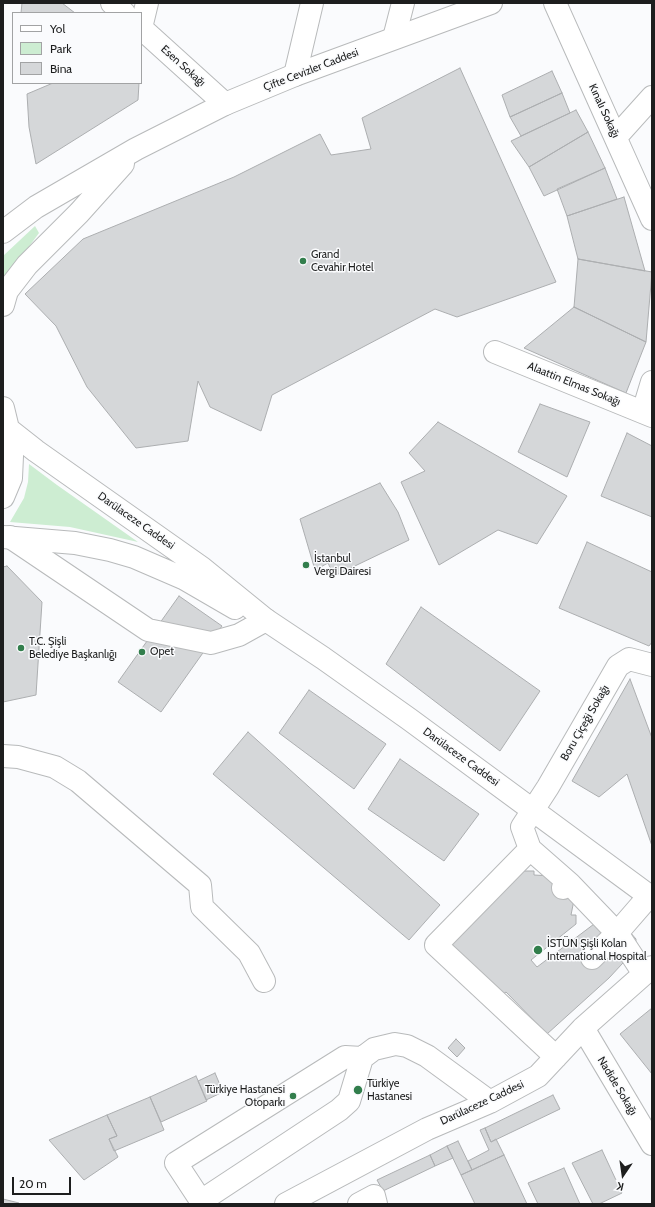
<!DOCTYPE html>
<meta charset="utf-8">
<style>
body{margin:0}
#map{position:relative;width:655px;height:1207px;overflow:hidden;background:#fafbfd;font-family:Cabin,sans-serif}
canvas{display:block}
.frame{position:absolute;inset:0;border:4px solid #1d1e1e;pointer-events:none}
.legend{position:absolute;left:12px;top:12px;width:130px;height:72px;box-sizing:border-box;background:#fafbfd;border:1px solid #a2a3a4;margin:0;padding:5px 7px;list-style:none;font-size:12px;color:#1d1e1e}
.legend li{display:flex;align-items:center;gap:8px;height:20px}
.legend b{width:20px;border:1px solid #a2a3a4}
.north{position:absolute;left:603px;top:1155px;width:40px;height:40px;-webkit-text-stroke:3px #fafbfd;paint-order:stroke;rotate:193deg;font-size:11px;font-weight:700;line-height:16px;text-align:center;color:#1d1e1e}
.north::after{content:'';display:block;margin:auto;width:14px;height:18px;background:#1d1e1e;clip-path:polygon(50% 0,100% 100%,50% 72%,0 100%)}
.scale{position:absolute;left:12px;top:1177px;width:59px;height:18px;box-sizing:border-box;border:2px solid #1d1e1e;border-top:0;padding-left:5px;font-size:12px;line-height:14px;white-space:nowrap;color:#1d1e1e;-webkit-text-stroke:3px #fafbfd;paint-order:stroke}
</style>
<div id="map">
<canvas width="655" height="1207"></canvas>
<div class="frame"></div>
<ul class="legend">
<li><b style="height:5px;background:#fff"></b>Yol</li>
<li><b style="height:11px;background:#cdedd2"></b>Park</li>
<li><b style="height:11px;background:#d5d7d9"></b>Bina</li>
</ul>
<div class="north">K</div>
<div class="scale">20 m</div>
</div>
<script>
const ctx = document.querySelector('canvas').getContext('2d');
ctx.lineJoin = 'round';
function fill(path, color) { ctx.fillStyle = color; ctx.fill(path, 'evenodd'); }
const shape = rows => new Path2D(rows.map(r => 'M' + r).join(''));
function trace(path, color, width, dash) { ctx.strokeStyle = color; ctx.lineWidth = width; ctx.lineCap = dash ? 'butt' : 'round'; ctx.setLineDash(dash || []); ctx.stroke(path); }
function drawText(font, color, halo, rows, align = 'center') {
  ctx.font = font + ' Cabin,sans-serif'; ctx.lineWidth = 3; ctx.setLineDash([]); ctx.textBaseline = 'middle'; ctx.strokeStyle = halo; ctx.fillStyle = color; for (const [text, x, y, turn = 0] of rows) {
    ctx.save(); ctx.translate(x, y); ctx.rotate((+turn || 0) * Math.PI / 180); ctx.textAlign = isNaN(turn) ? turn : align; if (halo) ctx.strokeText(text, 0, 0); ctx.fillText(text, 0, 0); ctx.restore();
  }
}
const green = shape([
 [35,226,39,233,3,282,3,256],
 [29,464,57,485,138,542,70,527,10,522,24,498,28,482]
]);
const building = shape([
 [22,3,62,3,75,13,21,13,22,3],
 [460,68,556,282,457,317,435,309,272,395,261,431,210,407,198,381,188,441,136,448,87,387,56,326,25,294,83,239,234,177,320,134,331,155,371,149,362,118,460,68],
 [552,71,562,93,510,117,502,95,552,71],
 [53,83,139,83,138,100,36,164,29,127,27,94,53,83],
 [562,93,570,113,521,136,510,117,562,93],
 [576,110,588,132,529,167,511,141,576,110],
 [588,132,605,168,544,196,529,167,588,132],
 [605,168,617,199,567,216,557,189,605,168],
 [624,197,645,271,578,259,567,216,624,197],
 [578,259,652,272,646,342,574,307,578,259],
 [574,307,646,342,626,393,524,348,574,307],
 [540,404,590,422,567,477,518,452,540,404],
 [438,422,567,496,537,544,498,530,439,565,401,482,425,471,409,453,438,422],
 [627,433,652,446,652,517,601,496,627,433],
 [380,483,398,512,409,540,334,576,328,563,315,570,300,519,380,483],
 [587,542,652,572,652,642,649,646,559,608,587,542],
 [7,566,42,602,36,695,3,702,3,567,7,566],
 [179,596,222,626,161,712,118,682,179,596],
 [421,607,540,691,500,751,386,664,421,607],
 [630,679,652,738,652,846,627,774,599,797,572,781,630,679],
 [309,690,386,744,354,789,279,733,309,690],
 [248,732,440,905,409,940,213,774,248,732],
 [400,759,479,814,444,861,368,809,400,759],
 [523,871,534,871,534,875,552,876,574,900,571,915,576,915,576,924,531,960,537,967,606,915,616,916,636,939,635,950,609,978,547,1034,506,992,499,997,447,940,523,871],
 [652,1008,652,1074,620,1034,652,1008],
 [456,1039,465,1048,457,1057,448,1048,456,1039],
 [215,1073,223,1092,206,1100,198,1081,215,1073],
 [196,1076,207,1101,161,1122,150,1097,196,1076],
 [553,1095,560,1109,491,1142,485,1128,553,1095],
 [150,1097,164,1130,114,1151,109,1139,117,1136,107,1115,150,1097],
 [107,1115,117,1136,109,1139,118,1157,84,1180,49,1140,107,1115],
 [485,1128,491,1142,496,1139,504,1155,472,1170,468,1161,489,1150,480,1130,485,1128],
 [458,1141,472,1170,461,1175,447,1146,458,1141],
 [447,1146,453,1158,435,1166,430,1155,447,1146],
 [602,1150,622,1193,599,1204,593,1204,572,1163,602,1150],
 [430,1155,435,1166,383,1191,377,1180,430,1155],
 [504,1155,527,1204,475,1204,461,1175,504,1155],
 [564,1168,580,1204,538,1204,528,1183,564,1168],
 [3,1199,19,1203,19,1204,3,1204,3,1199]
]);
const minor = shape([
 [112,3,124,13],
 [555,3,652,219],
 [141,28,225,104],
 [141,28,147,3],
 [394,38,403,3],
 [295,75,312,3],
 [616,137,652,97],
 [495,352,652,416],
 [643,412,652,382],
 [10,537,148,630,211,643,239,635,266,620],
 [3,756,18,757,55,767,78,781,200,885,202,907,249,953,264,981],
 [530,849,522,827,548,787,618,666,629,659,652,665],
 [563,888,570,884,617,933,592,958],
 [644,974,617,933,649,896],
 [583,1028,652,1144],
 [556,1057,436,945,530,849,570,884],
 [201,1201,339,1110,349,1101,362,1058],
 [203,1204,176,1163,345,1057,362,1058,374,1049,395,1044,407,1046,427,1056,490,1102],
 [286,1204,427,1129,490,1102,538,1076,583,1028,652,967],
 [359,1204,374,1196,376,1204]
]);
const major = shape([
 [3,232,36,207,136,149,225,104,295,75,491,3],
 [3,305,7,291,27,265,79,213,123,164],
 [3,408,11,441,12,456,11,478,3,497],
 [3,427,8,429,36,451,202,568,266,620,323,658,409,719,652,898],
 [3,537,75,543,110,550,134,557,185,579,235,608]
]);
const markers = [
 [303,261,4,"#327e4c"],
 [306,565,4,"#327e4c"],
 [21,648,4,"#327e4c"],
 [142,652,4,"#327e4c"],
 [538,950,5,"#327e4c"],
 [358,1090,5,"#327e4c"],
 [293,1096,4,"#327e4c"]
];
const streetNames = [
 ["Esen Sokağı",183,66,42],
 ["Çifte Cevizler Caddesi",311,70,-21],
 ["Kınalı Sokağı",604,111,65],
 ["Alaattin Elmas Sokağı",574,384,22],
 ["Darülaceze Caddesi",136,521,35],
 ["Boru Çiçeği Sokağı",585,723,-60],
 ["Darülaceze Caddesi",461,757,36],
 ["Nadide Sokağı",617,1086,59],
 ["Darülaceze Caddesi",482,1103,-25]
];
const poiNames = [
 ["Grand",311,255],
 ["Cevahir Hotel",311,268],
 ["İstanbul",314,559],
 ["Vergi Dairesi",314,572],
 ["T.C. Şişli",29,642],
 ["Belediye Başkanlığı",29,655],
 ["Opet",150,652],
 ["İSTÜN Şişli Kolan",547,944],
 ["International Hospital",547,957],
 ["Türkiye",367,1084],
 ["Hastanesi",367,1097],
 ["Türkiye Hastanesi",285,1090,"right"],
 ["Otoparkı",285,1103,"right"]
];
fill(green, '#cdedd2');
fill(building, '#d5d7d9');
trace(building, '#acaeb0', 1);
trace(minor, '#b8babb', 24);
trace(major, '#b8babb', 24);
trace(minor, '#fff', 22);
trace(major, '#fff', 22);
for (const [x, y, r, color] of markers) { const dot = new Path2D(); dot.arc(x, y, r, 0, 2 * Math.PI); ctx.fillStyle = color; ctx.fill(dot); trace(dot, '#fafbfd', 1.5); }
drawText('11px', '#1d1e1e', '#fafbfd', streetNames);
drawText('11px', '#1d1e1e', '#fafbfd', poiNames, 'left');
</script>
